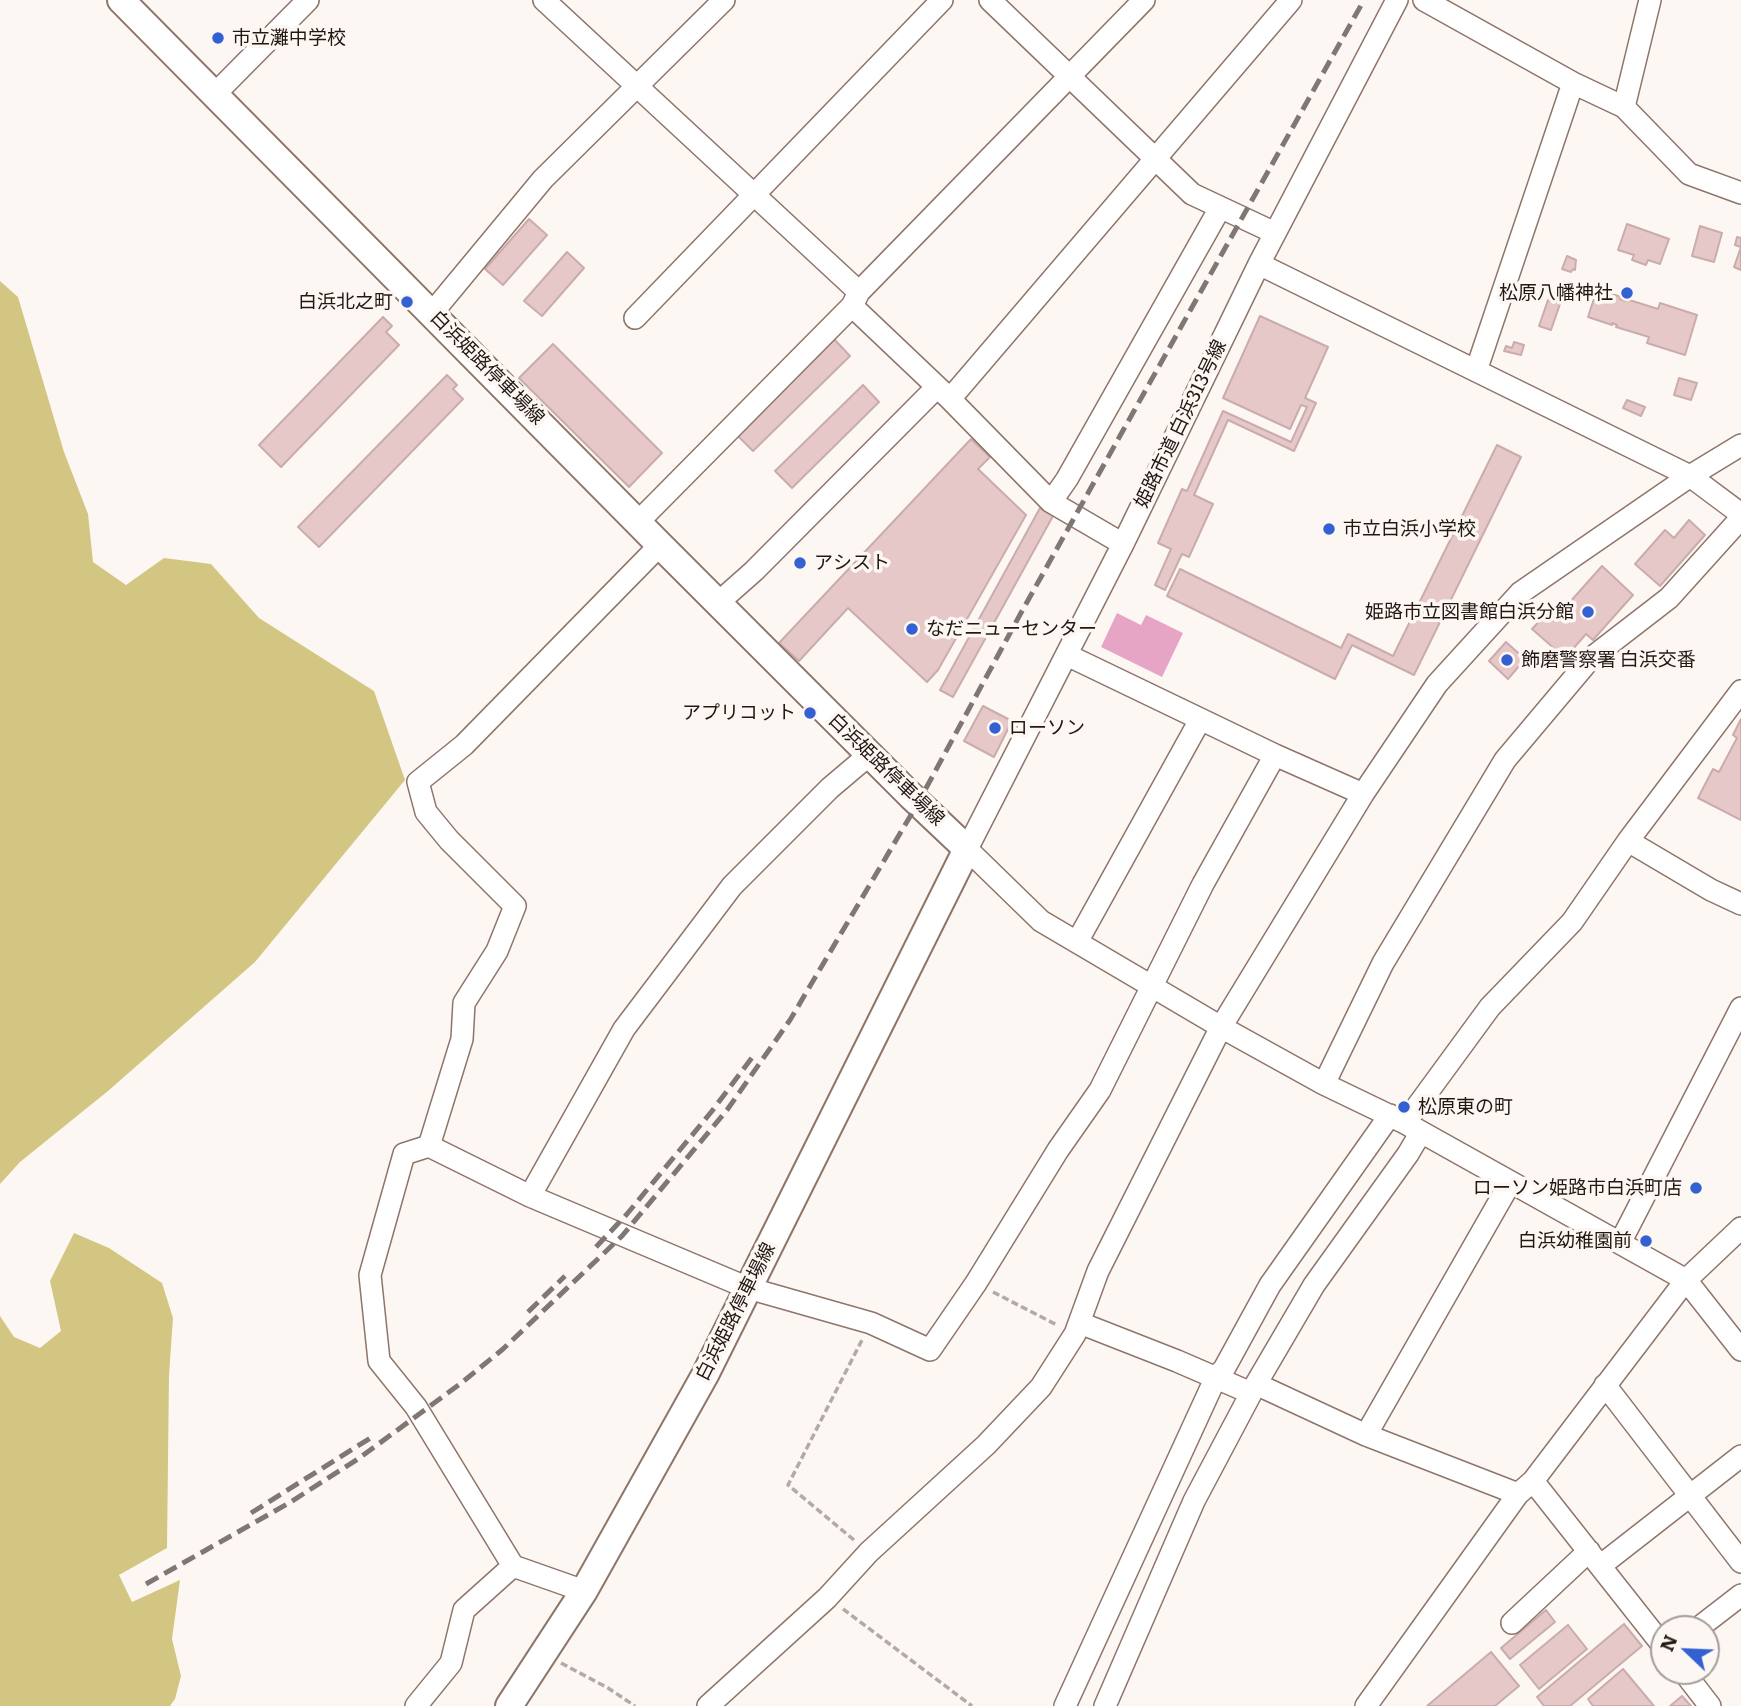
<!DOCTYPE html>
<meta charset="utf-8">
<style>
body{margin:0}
#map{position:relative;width:1741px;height:1706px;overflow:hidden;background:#fdf7f4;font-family:Literata,serif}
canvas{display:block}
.north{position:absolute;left:1650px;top:1615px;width:70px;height:70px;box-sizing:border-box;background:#fdf7f4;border:2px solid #a59d9a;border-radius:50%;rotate:293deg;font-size:19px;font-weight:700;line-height:28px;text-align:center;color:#211713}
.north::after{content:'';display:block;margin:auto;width:24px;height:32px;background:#3461d1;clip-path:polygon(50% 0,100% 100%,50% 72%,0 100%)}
</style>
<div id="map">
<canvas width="1741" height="1706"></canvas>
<div class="north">N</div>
</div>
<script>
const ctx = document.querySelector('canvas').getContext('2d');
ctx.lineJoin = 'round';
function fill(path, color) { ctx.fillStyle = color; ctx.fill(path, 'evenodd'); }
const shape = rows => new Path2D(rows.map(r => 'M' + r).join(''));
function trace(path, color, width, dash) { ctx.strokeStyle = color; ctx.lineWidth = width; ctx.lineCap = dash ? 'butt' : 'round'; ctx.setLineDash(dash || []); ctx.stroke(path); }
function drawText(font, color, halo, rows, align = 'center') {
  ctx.font = font + ' Literata,"Noto Sans JP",serif'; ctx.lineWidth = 7; ctx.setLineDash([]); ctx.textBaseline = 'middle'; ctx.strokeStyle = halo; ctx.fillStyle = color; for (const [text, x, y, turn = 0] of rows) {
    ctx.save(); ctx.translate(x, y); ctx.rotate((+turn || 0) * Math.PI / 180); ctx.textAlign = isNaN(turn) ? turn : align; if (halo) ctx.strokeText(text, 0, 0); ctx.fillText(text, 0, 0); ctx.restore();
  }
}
const forest = shape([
 [0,281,18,297,64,452,88,514,93,562,126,585,164,558,211,564,259,618,374,691,405,780,255,962,108,1091,20,1162,0,1184],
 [74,1233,109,1248,162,1283,173,1318,169,1375,167,1548,119,1575,132,1602,180,1580,172,1639,181,1676,175,1699,170,1706,0,1706,0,1316,14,1337,40,1348,61,1331,50,1281]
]);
const water = shape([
 [1117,613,1141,625,1146,615,1183,633,1162,677,1101,647]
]);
const building = shape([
 [529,219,547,235,503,285,485,269,529,219],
 [1627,224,1669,239,1660,264,1648,260,1646,265,1632,260,1634,255,1618,250,1627,224],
 [1700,226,1722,233,1714,262,1692,256,1700,226],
 [1737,237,1741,238,1741,270,1734,267,1741,247,1735,245,1737,237],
 [567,252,584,268,542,316,524,301,567,252],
 [1567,256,1576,260,1575,270,1573,269,1571,272,1562,269,1567,256],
 [1597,289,1621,297,1620,299,1626,301,1626,299,1658,309,1660,303,1697,315,1685,355,1647,343,1649,337,1616,327,1617,325,1612,323,1612,325,1588,317,1597,289],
 [1548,300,1560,304,1551,330,1539,326,1548,300],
 [1260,316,1328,347,1305,398,1316,403,1294,451,1228,420,1194,495,1213,504,1189,557,1182,554,1165,590,1155,585,1171,549,1158,543,1182,489,1187,491,1223,411,1291,442,1307,407,1301,405,1290,429,1223,398,1260,316],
 [383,317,392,326,386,332,399,345,281,467,259,445,383,317],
 [834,339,850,356,753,451,737,435,834,339],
 [1514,342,1524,345,1521,355,1504,351,1506,346,1512,348,1514,342],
 [553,344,662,453,629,487,519,378,553,344],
 [447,375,457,385,453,389,463,399,319,547,298,527,447,375],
 [1679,378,1697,383,1691,400,1674,395,1679,378],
 [863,385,879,402,792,488,775,471,863,385],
 [1627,400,1645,407,1641,416,1623,408,1627,400],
 [971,439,990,457,978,469,1026,515,938,670,927,682,848,608,799,661,779,643,971,439],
 [1497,445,1521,457,1414,675,1352,645,1335,679,1167,596,1180,569,1341,648,1348,634,1393,656,1497,445],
 [1040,508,1053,516,953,697,940,690,1040,508],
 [1689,520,1705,535,1660,586,1635,564,1665,530,1674,538,1689,520],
 [1602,566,1633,595,1593,640,1586,634,1565,658,1532,629,1546,614,1553,621,1602,566],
 [1506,642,1525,659,1508,679,1489,661,1506,642],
 [983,706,1012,721,994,757,964,741,983,706],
 [1741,719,1741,820,1698,798,1713,769,1719,772,1737,738,1733,735,1741,719],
 [1546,1610,1555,1622,1510,1659,1501,1648,1546,1610],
 [1624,1624,1642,1646,1570,1706,1544,1706,1537,1697,1624,1624],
 [1568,1625,1587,1649,1539,1689,1520,1665,1568,1625],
 [1491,1652,1519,1686,1495,1706,1427,1706,1491,1652],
 [1623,1669,1654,1706,1593,1706,1588,1699,1623,1669],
 [1682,1696,1691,1706,1670,1706,1682,1696]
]);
const path = shape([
 [993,1292,1057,1325],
 [854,1540,788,1485,863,1338],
 [843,1609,972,1706],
 [561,1663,608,1688,635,1706]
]);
const minor = shape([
 [544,0,859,292],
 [990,0,1192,194,1275,233],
 [1397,0,1259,264,1123,544,967,849,1041,921,1221,1027,1324,1084,1405,1123,1686,1280,1741,1350],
 [1424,0,1573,83,1624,107,1689,174,1741,193],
 [214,95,308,0],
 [1624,107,1650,0],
 [1259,264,1690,476,1741,514],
 [852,306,950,399,1051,502,1123,544],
 [432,313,543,179,724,0],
 [635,318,942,0],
 [1476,371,1573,83],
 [950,399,1291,0],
 [1051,502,1067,479,1220,208],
 [638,522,852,306,859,292,1144,0],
 [719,602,754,571,937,387],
 [1067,655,1275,755,1363,794],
 [1628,841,1711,890,1741,904],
 [1077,942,1200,720],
 [1324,1084,1383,963,1505,760,1590,659,1669,598,1741,518],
 [1405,1123,1490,1007,1572,922,1628,841,1741,691],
 [429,1146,530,1196,748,1288,871,1323,930,1350,976,1283,1058,1150,1100,1090,1203,884,1275,755],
 [530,1196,624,1029,732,886,830,788,869,755],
 [1620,1243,1741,1008],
 [1080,1323,1177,1361,1251,1393],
 [1256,1384,1366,1435,1518,1494],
 [1605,1385,1741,1562],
 [1366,1435,1510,1183],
 [1533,1481,1664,1647],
 [513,1566,584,1591],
 [1600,1566,1741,1456],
 [1512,1623,1589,1551],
 [1697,1629,1741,1595],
 [1683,1671,1710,1706],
 [416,1706,451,1663,464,1610,513,1566,416,1407,379,1361,370,1275,404,1154,429,1146,462,1039,464,1003,497,951,515,906,449,840,426,812,418,782,464,745,660,545],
 [708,1706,827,1598,869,1552,986,1445,1041,1387,1075,1334,1098,1271,1221,1027,1363,794,1437,684,1520,593,1690,476,1741,445],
 [1065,1706,1216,1377,1224,1369,1270,1285,1390,1115],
 [1105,1706,1194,1501,1256,1384,1314,1285,1408,1154,1421,1132],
 [1366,1706,1518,1494,1533,1481,1686,1280,1741,1228]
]);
const major = shape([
 [121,0,660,545,911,796,967,849,705,1375,584,1591,509,1706]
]);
const rail = shape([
 [596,1247,627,1214,712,1111,754,1055],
 [528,1312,565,1276],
 [251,1513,372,1437],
 [146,1584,289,1503,358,1459,460,1384,503,1349,622,1236,727,1110,790,1020,918,803,1022,611,1364,0]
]);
const markers = [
 [218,38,7,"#3461d1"],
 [1627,293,7,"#3461d1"],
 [407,302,7,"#3461d1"],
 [1329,529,7,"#3461d1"],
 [800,563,7,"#3461d1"],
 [1588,612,7,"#3461d1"],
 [912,629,7,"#3461d1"],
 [1507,660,7,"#3461d1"],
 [810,713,7,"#3461d1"],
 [995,728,7,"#3461d1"],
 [1404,1107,7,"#3461d1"],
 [1696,1188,7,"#3461d1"],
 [1646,1241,7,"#3461d1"]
];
const poiNames = [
 ["市立灘中学校",232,38],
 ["松原八幡神社",1613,293,"right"],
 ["白浜北之町",393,302,"right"],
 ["市立白浜小学校",1343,529],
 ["アシスト",814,563],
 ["姫路市立図書館白浜分館",1574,612,"right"],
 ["なだニューセンター",926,629],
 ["飾磨警察署 白浜交番",1521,660],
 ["アプリコット",796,713,"right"],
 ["ローソン",1009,728],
 ["松原東の町",1418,1107],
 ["ローソン姫路市白浜町店",1682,1188,"right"],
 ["白浜幼稚園前",1632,1241,"right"]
];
const streetNames = [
 ["白浜姫路停車場線",487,368,45],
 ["姫路市道 白浜313号線",1181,424,-64],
 ["白浜姫路停車場線",886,770,44],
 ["白浜姫路停車場線",736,1312,-63]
];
fill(forest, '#d3c683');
fill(water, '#e7a5c6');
fill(building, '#e7c8c9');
trace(building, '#caacad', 2);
trace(minor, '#8e756a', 24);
trace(major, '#8e756a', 30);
trace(path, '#b1aaa6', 3.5, [7, 3.5]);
trace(minor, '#fff', 21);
trace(major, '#fff', 26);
trace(rail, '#7f7773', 5, [14, 7]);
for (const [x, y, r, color] of markers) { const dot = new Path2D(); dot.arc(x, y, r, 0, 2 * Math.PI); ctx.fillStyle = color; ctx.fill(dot); trace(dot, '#fdf7f4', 2.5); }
drawText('19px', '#211713', '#fdf7f4', poiNames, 'left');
drawText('19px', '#211713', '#fdf7f4', streetNames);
</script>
